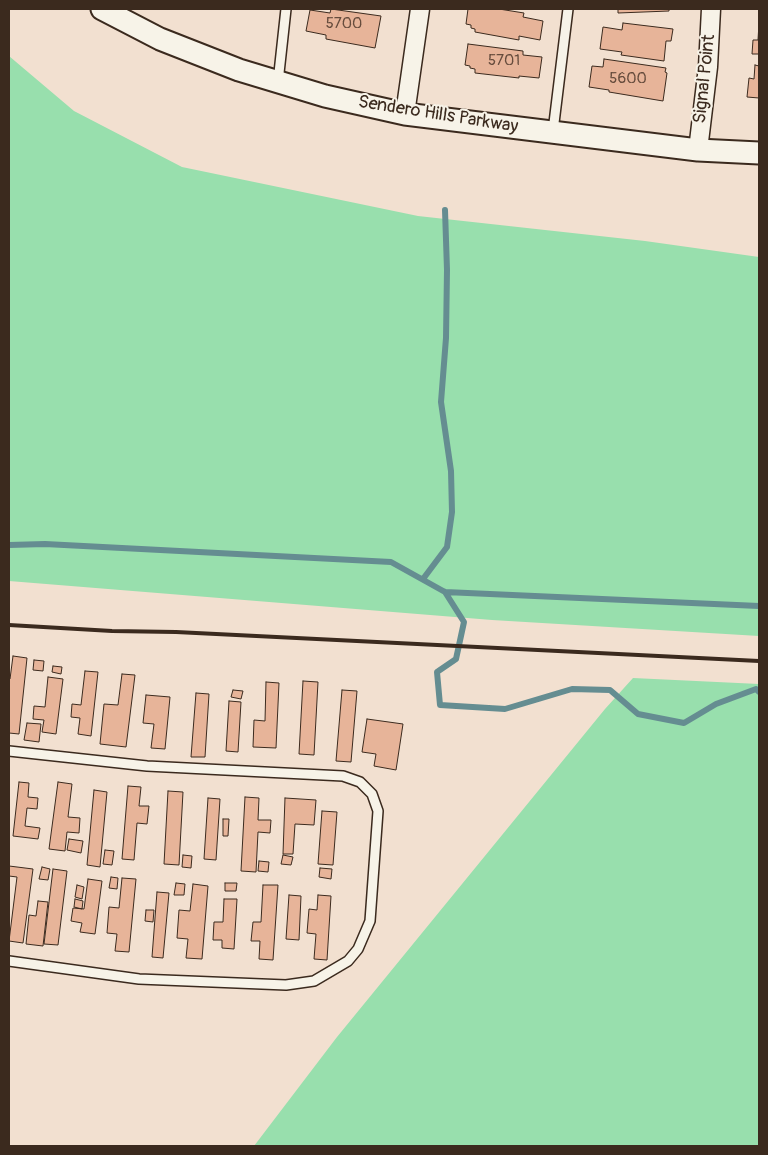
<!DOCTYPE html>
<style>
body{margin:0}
#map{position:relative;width:768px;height:1155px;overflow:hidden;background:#f2e0d0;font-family:Pangolin,sans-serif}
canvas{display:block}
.frame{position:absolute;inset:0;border:10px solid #3b2a1e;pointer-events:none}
</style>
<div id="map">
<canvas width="768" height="1155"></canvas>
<div class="frame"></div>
</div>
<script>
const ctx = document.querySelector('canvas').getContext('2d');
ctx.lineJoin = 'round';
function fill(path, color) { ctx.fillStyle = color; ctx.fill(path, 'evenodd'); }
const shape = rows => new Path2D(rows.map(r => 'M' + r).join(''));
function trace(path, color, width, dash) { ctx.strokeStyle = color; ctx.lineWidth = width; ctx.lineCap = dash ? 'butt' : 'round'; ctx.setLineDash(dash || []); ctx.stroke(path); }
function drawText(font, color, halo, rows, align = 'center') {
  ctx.font = font + ' Pangolin,sans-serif'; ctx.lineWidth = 4; ctx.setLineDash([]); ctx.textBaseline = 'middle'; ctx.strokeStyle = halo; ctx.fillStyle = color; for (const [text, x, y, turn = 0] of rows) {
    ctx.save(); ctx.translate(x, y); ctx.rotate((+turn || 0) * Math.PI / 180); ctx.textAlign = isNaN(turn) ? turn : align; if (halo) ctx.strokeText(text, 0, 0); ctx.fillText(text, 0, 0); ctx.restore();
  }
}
const green = shape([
 [9,56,74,111,182,167,418,216,645,241,759,257,759,636,492,620,9,581],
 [633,678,759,684,759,1146,254,1146,337,1037,605,709]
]);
const stream = shape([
 [9,545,45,544,391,562,445,592,759,606],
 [423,579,447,547,452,512,451,471,441,402,446,338,447,270,445,210],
 [445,592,464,622,456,659,437,672,440,705,505,709,572,689,610,690,638,714,684,723,716,704,756,689,759,692]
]);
const building = shape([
 [331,9,381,16,375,48,326,39,326,35,306,31,310,10,330,13,331,9],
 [468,9,499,9,524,13,523,17,543,21,540,40,519,36,519,40,475,32,475,29,471,28,471,25,466,24,468,9],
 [618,9,669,9,669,11,618,13,618,9],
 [623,23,673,29,671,41,666,41,664,61,621,55,622,52,600,49,603,27,622,30,623,23],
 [759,23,759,54,752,54,753,40,758,40,759,23],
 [468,44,523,51,523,55,542,57,539,78,519,76,519,78,475,73,475,69,470,68,470,66,465,65,468,44],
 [604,59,666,68,665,72,667,73,663,101,609,92,609,90,589,87,592,66,603,67,604,59],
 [755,65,759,66,759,98,747,97,749,78,754,79,755,65],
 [13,656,27,658,19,734,9,733,9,679,10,679,13,656],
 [34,660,44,661,43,671,33,670,34,660],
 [53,666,62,667,61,674,52,672,53,666],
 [85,671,98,672,91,736,78,734,80,718,71,717,72,704,81,705,85,671],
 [122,674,135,675,126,747,100,744,104,704,118,705,122,674],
 [48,677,63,679,56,734,42,732,44,720,33,719,34,706,45,707,48,677],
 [303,681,318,682,314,755,299,754,303,681],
 [266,682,279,683,276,748,253,747,254,720,265,721,266,682],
 [233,690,243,691,241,699,231,697,233,690],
 [342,690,357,691,351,762,336,761,342,690],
 [196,693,209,694,205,757,191,757,196,693],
 [146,695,170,697,165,749,151,748,154,724,143,723,146,695],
 [229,701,241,702,238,752,226,751,229,701],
 [367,719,403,724,396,770,374,766,376,754,362,752,367,719],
 [27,723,41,724,39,742,24,740,27,723],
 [19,782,29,783,28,797,38,798,37,809,27,808,25,826,40,828,38,839,13,836,19,782],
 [58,782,72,784,68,817,80,818,79,833,67,832,65,851,49,849,58,782],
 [128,786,141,787,139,806,149,806,147,824,137,823,134,860,122,859,128,786],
 [94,790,107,792,100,867,87,865,94,790],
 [168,791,183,792,179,865,164,864,168,791],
 [245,797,259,798,258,820,271,820,270,833,258,832,256,872,241,871,245,797],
 [208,798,220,799,216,860,204,859,208,798],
 [285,798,316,800,314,825,295,824,293,854,283,854,285,798],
 [322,811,337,812,333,865,318,864,322,811],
 [223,819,229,819,228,836,223,836,223,819],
 [69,839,83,841,81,853,67,850,69,839],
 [105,850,114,851,112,865,103,864,105,850],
 [183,855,192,856,191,868,182,867,183,855],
 [283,855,293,857,291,865,281,864,283,855],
 [259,861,269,862,268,872,258,871,259,861],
 [9,866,33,869,23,943,9,941,17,877,9,876,9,866],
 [42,867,50,869,48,880,39,879,42,867],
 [320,868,332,869,331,879,319,877,320,868],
 [53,869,67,871,58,945,44,944,53,869],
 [111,877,118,878,117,889,109,888,111,877],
 [122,878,136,879,129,952,115,951,117,934,107,933,109,907,119,908,122,878],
 [88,879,102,881,95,934,80,932,82,923,71,921,73,908,84,909,88,879],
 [176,883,185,884,184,895,174,895,176,883],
 [225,883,237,883,236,891,225,891,225,883],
 [193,884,208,886,202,959,186,958,188,939,177,938,179,910,190,911,193,884],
 [77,885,84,887,82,899,75,897,77,885],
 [263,885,278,885,273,960,259,959,260,941,251,941,253,922,261,922,263,885],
 [157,892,169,893,163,958,152,957,157,892],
 [289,895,301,896,299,940,286,939,289,895],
 [318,895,331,896,327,960,314,959,316,934,307,933,309,909,317,910,318,895],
 [75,899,83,901,82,909,74,907,75,899],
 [224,899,237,899,234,949,222,948,222,940,213,940,214,922,223,922,224,899],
 [38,901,48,902,43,946,26,944,29,915,36,916,38,901],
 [146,910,154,910,153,922,145,921,146,910]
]);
const service = shape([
 [278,82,286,9],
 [553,131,568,9],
 [9,751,147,766,343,776,360,782,372,794,378,811,370,921,358,949,348,961,314,981,286,985,139,979,9,961]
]);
const minor = shape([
 [405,114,420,9],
 [698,150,708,67,711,9]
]);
const tertiary = shape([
 [102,9,160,39,239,70,325,96,405,114,698,150,759,153]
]);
const rail = shape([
 [9,625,112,631,176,632,759,661]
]);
const numberNames = [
 ["5700",344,24],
 ["5701",504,61],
 ["5600",628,79]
];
const streetNames = [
 ["Signal Point",705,79,-84],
 ["Sendero Hills Parkway",438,115,9]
];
fill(green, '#98dfad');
trace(stream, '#658d91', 6);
fill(building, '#e7b499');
trace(building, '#3b2a1e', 1);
trace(service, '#3b2a1e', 12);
trace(minor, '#3b2a1e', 21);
trace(tertiary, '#3b2a1e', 25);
trace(service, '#f7f3e8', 9);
trace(minor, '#f7f3e8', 18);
trace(tertiary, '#f7f3e8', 21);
trace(rail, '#3b2a1e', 4);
drawText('15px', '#664c3d', null, numberNames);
drawText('18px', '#3b2a1e', '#f7f3e8', streetNames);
</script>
